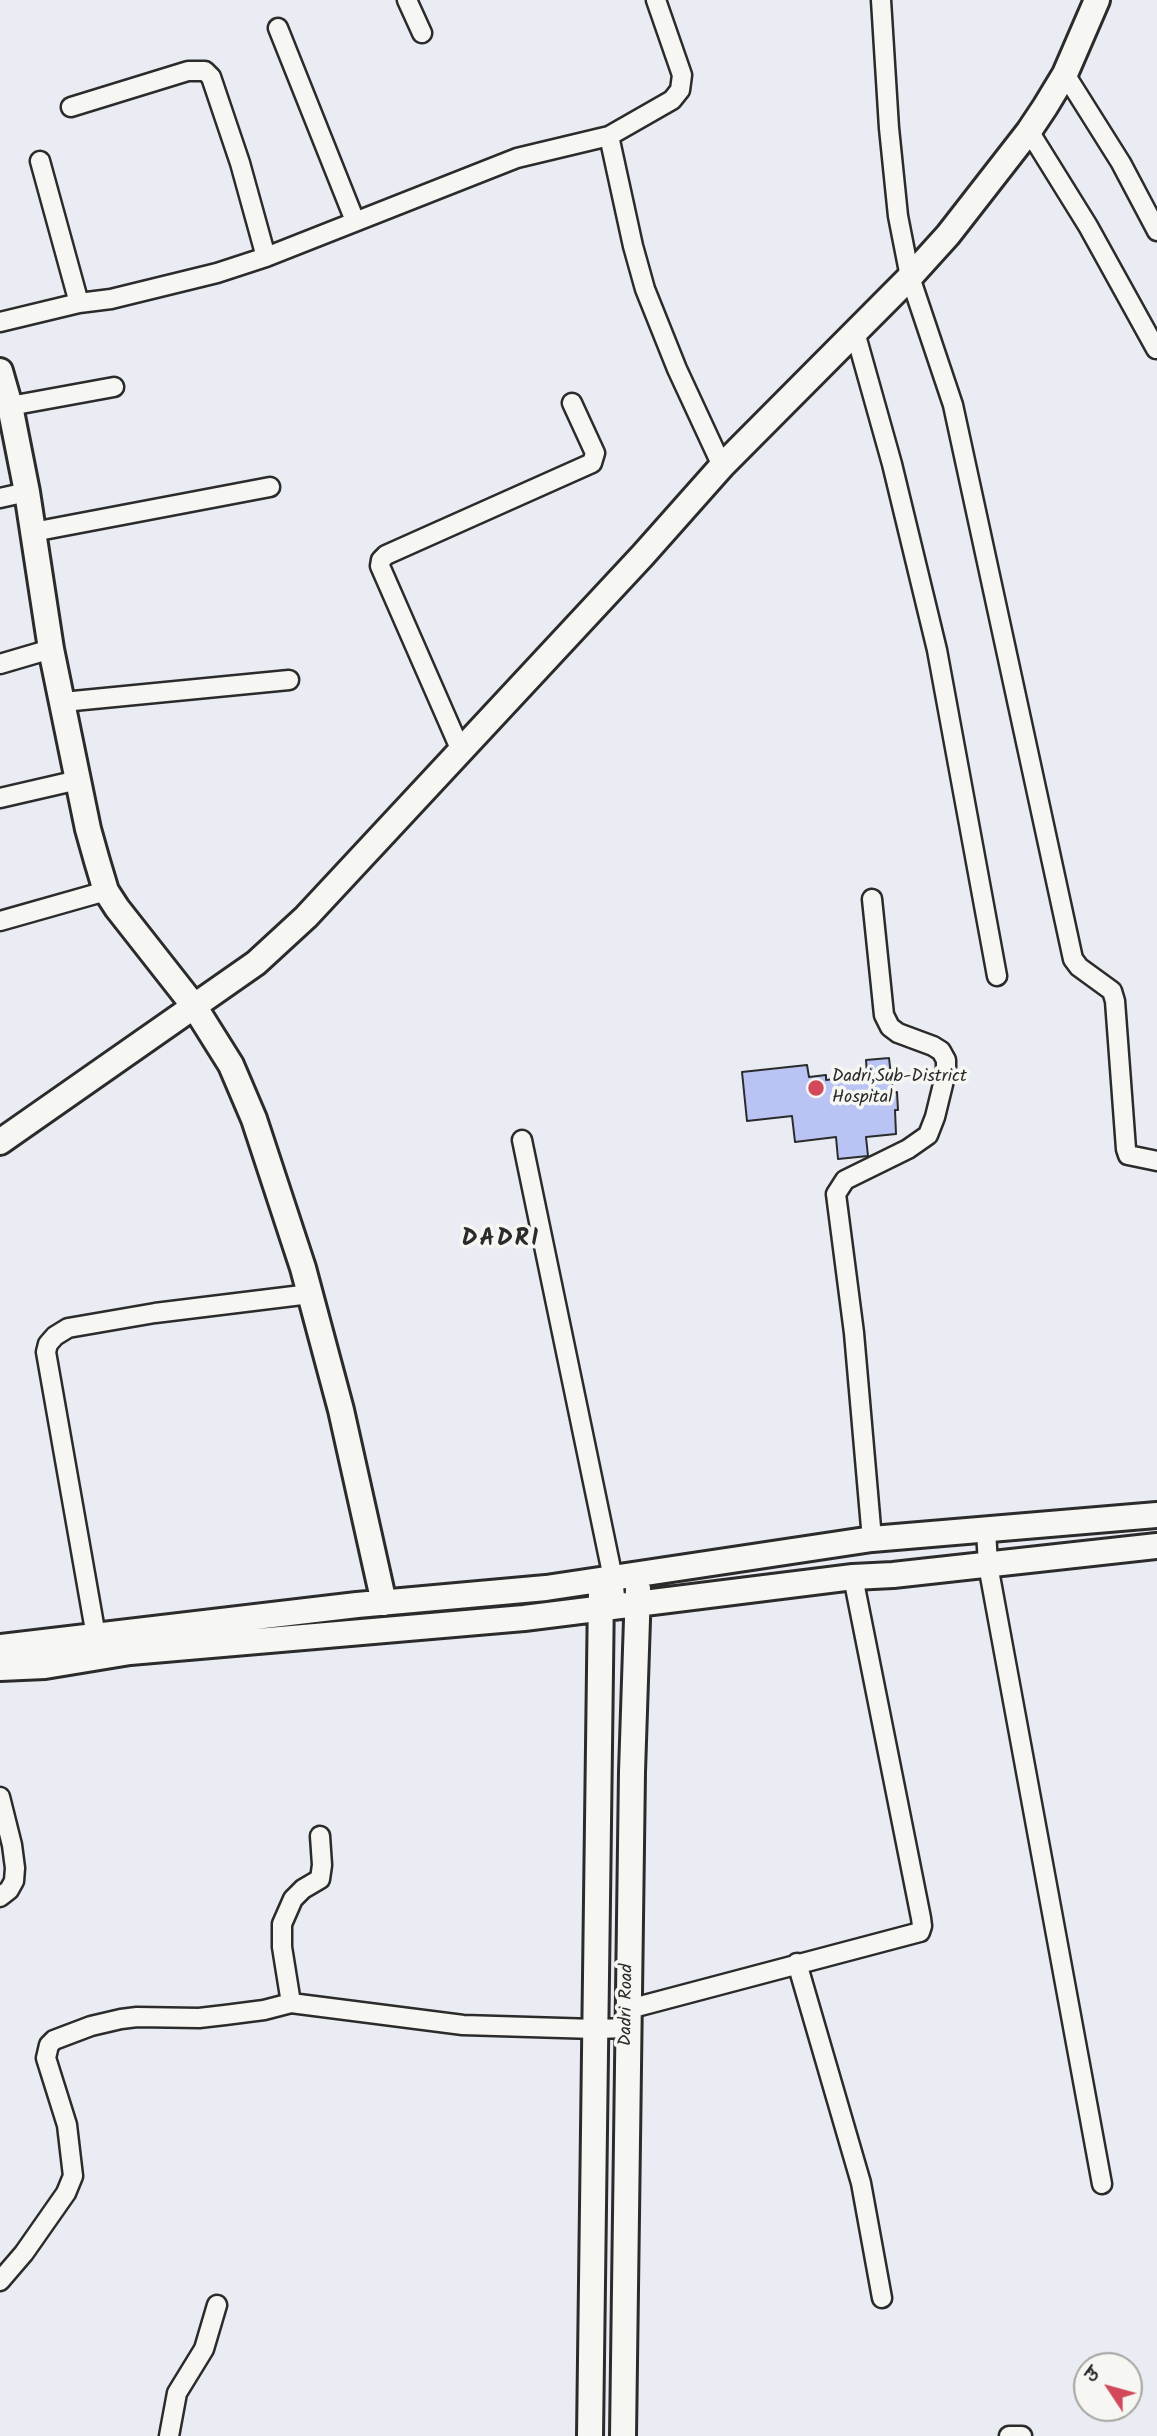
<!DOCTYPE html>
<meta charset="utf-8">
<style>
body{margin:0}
#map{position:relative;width:1157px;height:2436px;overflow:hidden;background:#eaecf3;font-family:Kalam,"Playpen Sans Deva",sans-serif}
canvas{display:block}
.north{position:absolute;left:1073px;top:2352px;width:70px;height:70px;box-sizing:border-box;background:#f6f6f2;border:2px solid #a5a5a2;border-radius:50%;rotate:306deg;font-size:19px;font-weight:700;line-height:28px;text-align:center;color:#2b2b2b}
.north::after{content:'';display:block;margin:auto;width:24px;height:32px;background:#d1495b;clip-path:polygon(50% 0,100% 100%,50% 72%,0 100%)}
</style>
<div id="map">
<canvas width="1157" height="2436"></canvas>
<div class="north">उ</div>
</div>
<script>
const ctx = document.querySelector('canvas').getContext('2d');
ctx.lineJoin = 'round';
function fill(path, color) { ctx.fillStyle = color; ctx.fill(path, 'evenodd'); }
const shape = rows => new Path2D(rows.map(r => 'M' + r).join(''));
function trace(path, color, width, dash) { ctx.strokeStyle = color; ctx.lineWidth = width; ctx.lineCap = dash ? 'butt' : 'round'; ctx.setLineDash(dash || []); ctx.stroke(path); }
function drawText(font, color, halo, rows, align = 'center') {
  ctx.font = font + ' Kalam,sans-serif'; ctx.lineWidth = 7; ctx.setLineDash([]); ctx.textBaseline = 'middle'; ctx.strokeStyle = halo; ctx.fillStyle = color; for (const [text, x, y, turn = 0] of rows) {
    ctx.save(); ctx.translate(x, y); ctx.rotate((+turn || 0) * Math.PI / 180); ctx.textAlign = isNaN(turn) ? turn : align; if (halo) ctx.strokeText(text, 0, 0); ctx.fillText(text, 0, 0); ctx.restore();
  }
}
const building = shape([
 [889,1058,893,1093,897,1092,898,1110,895,1110,896,1134,866,1137,868,1156,838,1159,836,1137,795,1142,792,1116,747,1121,742,1072,807,1065,809,1077,826,1075,826,1080,867,1075,866,1060,889,1058]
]);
const street = shape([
 [407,0,422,33],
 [881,0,889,128,898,216,910,277,953,405,1073,959,1079,967,1112,991,1115,1001,1126,1149,1128,1155,1157,1161],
 [278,28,355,221],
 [1065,74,1121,163,1157,231],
 [71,107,188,71,205,71,211,77,240,163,266,257],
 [1029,131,1088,226,1156,349],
 [609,136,633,246,645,289,677,369,722,466],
 [40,161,79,303],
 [0,322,79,303,111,299,217,273,266,257,517,158,609,136,672,100,680,90,682,75,656,0],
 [855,332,892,464,937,650,997,976],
 [10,406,114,387],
 [0,498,27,492],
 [33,532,270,487],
 [0,664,51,649],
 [63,702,289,680],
 [461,751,380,566,381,560,386,555,592,463,595,453,572,403],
 [0,798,78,780],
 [0,921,106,891],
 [522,1140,613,1578,616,1605],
 [986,1530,988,1565,1102,2184],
 [872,1539,854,1333,836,1194,845,1180,908,1149,928,1135,935,1117,946,1072,946,1060,941,1051,933,1046,898,1033,890,1027,884,1015,872,899],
 [96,1636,46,1352,48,1344,55,1336,68,1328,155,1313,310,1294],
 [0,1797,12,1845,15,1868,14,1881,9,1890,0,1897],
 [797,1963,861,2183,882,2298],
 [291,2003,282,1947,282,1924,293,1899,303,1889,320,1879,322,1865,320,1836],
 [629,2009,920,1932,922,1926,921,1918,853,1577],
 [0,2281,24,2253,66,2193,73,2176,67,2125,46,2058,49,2045,54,2040,91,2026,121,2019,137,2017,199,2018,225,2015,264,2010,291,2003,463,2025,595,2029,628,2028],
 [169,2436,177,2393,204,2349,217,2305],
 [1009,2436,1022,2436]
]);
const secondary = shape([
 [0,371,10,406,27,492,51,649,88,829,97,861,106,891,117,908,194,1006,231,1065,254,1119,303,1268,341,1410,384,1603],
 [0,1142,256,963,306,917,643,555,722,466,910,277,948,235,1029,131,1045,107,1065,74,1097,0],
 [0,1647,357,1605,546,1588,872,1539,1157,1515],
 [0,1668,45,1666,130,1652,524,1618,853,1577,893,1575,1157,1546],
 [590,2436,601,1593],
 [623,2436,632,1772,638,1589]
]);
const markers = [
 [816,1088,9,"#d1495b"]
];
const poiNames = [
 ["Dadri,Sub-District",832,1078],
 ["Hospital",832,1099]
];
const streetNames = [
 ["Dadri Road",628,2005,-89]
];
const districtNames = [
 ["DADRI",501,1241]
];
fill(building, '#b9c4f5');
trace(building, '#2b2b2b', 2);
trace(street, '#2b2b2b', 23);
trace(secondary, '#2b2b2b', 30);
trace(street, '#f6f6f2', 18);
trace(secondary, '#f6f6f2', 24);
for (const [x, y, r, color] of markers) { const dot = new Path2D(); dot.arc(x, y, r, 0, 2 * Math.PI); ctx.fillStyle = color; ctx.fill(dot); trace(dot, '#f6f6f2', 2.5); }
drawText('18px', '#2b2b2b', '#f6f6f2', poiNames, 'left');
drawText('18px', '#2b2b2b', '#f6f6f2', streetNames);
ctx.letterSpacing = '2px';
drawText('bold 24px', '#2b2b2b', '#f6f6f2', districtNames);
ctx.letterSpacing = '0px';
</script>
